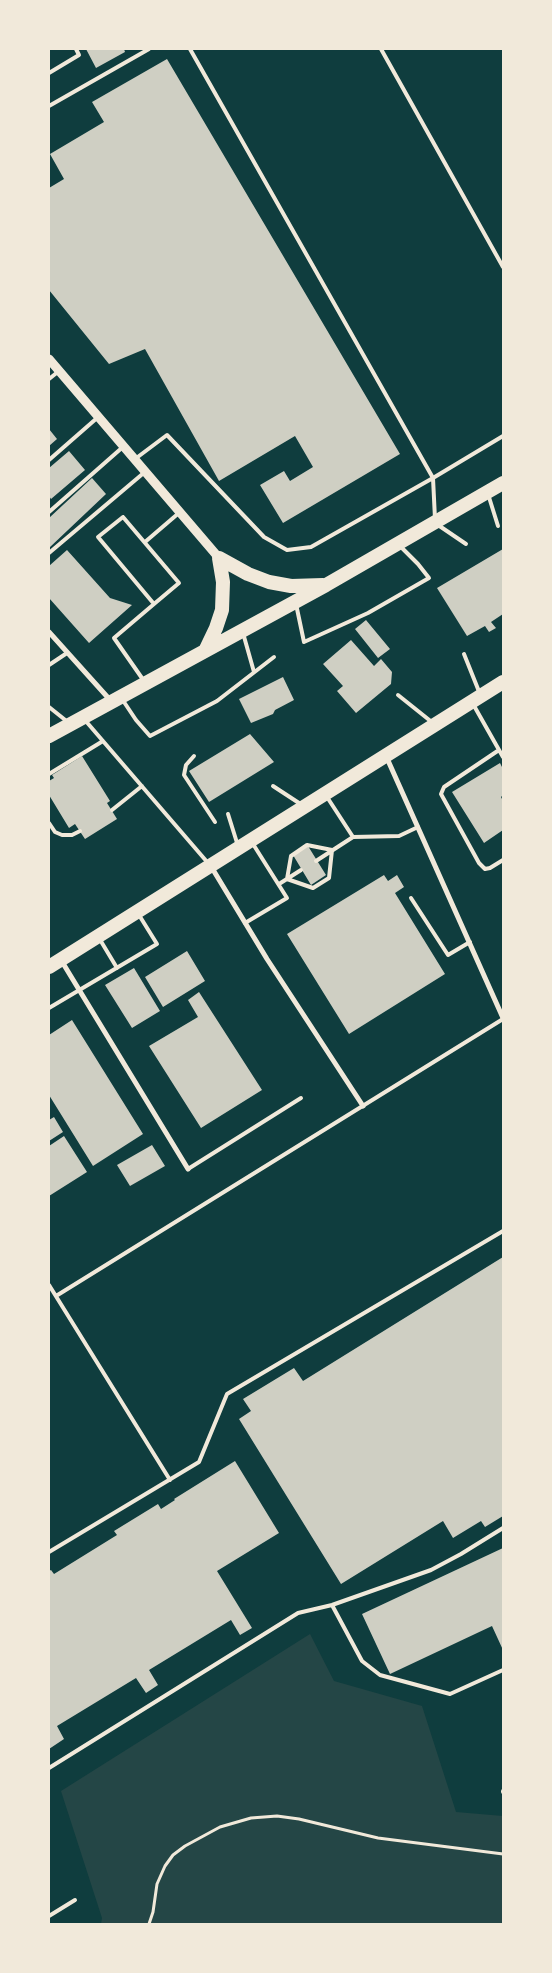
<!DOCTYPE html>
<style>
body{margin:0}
#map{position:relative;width:552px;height:1973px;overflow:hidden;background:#0f3d3e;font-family:Karla,sans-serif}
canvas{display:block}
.frame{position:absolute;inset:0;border:50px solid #f1e9da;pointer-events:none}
</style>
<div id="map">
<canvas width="552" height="1973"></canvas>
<div class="frame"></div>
</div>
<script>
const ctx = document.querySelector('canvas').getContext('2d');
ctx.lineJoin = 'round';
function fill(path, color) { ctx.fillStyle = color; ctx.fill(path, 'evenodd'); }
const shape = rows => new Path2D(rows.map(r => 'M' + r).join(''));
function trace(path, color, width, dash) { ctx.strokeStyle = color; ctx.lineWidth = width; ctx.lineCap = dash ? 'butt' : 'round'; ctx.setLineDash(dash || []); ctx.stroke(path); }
const green = shape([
 [310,1634,334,1681,422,1706,456,1812,503,1816,503,1924,101,1924,102,1918,61,1791]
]);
const building = shape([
 [86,49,124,49,125,52,96,68],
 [167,59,400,454,283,523,260,485,284,471,290,481,313,467,295,436,219,481,145,349,109,364,49,290,49,188,64,179,50,154,104,122,92,102],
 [49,429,57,439,49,446],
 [69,451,85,470,51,499,49,496,49,468],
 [92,478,106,494,49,548,49,518],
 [503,549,503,614,491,622,496,628,489,632,485,626,467,636,437,588],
 [67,550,110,598,132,605,89,643,49,598,49,566],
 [366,620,390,649,378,658,355,629],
 [351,640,374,666,381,659,392,672,391,684,356,713,337,691,343,686,323,664],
 [283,677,294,700,275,710,273,714,251,723,239,699],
 [250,734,274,762,209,802,189,771],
 [82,756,110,801,107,803,117,819,85,839,75,824,69,828,49,795,49,781,54,778,52,775],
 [500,763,503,769,503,795,501,797,503,801,503,830,484,843,452,792],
 [308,846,326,875,311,885,293,855],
 [384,875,388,881,397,875,404,887,395,893,445,974,349,1034,287,934],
 [187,951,205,981,163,1007,145,977],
 [134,968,160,1011,132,1028,105,985],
 [199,992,262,1090,201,1128,149,1046,198,1017,188,1000],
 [72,1020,143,1134,93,1166,49,1095,49,1035],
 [54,1117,63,1132,49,1141,49,1120],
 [64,1136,87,1172,49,1196,49,1146],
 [152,1145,165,1166,130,1186,117,1165],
 [503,1257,503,1516,485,1527,481,1521,453,1538,443,1521,341,1584,239,1419,251,1411,243,1399,294,1368,303,1381],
 [235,1461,279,1533,217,1571,252,1628,240,1635,231,1620,149,1670,158,1685,146,1693,136,1678,57,1726,64,1739,49,1749,49,1571,51,1570,54,1574,117,1535,114,1531,158,1504,161,1509,175,1500,174,1499],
 [503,1548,503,1650,492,1626,390,1674,362,1614]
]);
const path = shape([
 [149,1924,153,1912,157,1884,165,1866,173,1855,185,1846,220,1827,251,1818,277,1816,299,1819,378,1838,503,1854]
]);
const service = shape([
 [381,49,503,267],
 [49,73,79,55,76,49],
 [49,106,149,49],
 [49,379,59,371],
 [135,459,167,435,264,537,287,550,311,547,433,478,190,49],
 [49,460,97,418],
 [488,494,498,526],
 [49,512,124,446],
 [123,517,179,583,154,604,98,537,123,517],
 [435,519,433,478,503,436],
 [438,525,466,544],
 [145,542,180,512],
 [49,553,146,471],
 [296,604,304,642,368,613,429,578,418,564,399,545],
 [243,633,254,672],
 [464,654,480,694],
 [49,665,67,653],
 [144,681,114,638,154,604],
 [398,695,433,723],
 [122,699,136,720,150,736,217,701,274,657],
 [473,704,503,757],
 [49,707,69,723],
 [84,719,208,863],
 [499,750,444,787,441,794,479,863,485,869,490,868,503,860],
 [194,756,186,765,184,775,215,822],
 [49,774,103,741],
 [273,786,302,805],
 [327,797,353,837],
 [112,810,142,786],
 [228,814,238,846],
 [49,823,55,832,62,835,72,835,80,831],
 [307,845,332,850,329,878,313,888,287,879,291,856,307,845],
 [316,861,353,837,399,836,418,827],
 [279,884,301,870],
 [411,898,448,955,470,942],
 [245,923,287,898,253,844],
 [99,938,117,968],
 [49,1008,157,944,139,915],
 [188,1169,301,1098],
 [49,1285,170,1480],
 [56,1296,503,1019],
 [49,1552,199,1462,227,1394,503,1231],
 [332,1605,362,1661,380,1675,450,1694,503,1670],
 [49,1768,298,1613,332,1605,431,1570,461,1554,503,1528],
 [503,1792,503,1791],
 [49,1916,75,1900]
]);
const minor = shape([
 [49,632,111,701],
 [386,756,503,1018],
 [212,868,267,959,363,1106],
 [61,960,188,1169]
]);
const tertiary = shape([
 [49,359,219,558]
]);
const trunk = shape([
 [219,558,248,574,269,582,291,586,323,585],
 [205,651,216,628,222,610,223,582,219,558],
 [49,736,326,585,503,483],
 [49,967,503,682]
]);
fill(green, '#244646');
fill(building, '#cfcfc3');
trace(path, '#f1e9da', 3);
trace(service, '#f1e9da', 4);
trace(minor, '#f1e9da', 5);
trace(tertiary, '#f1e9da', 9);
trace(trunk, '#f1e9da', 14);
</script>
